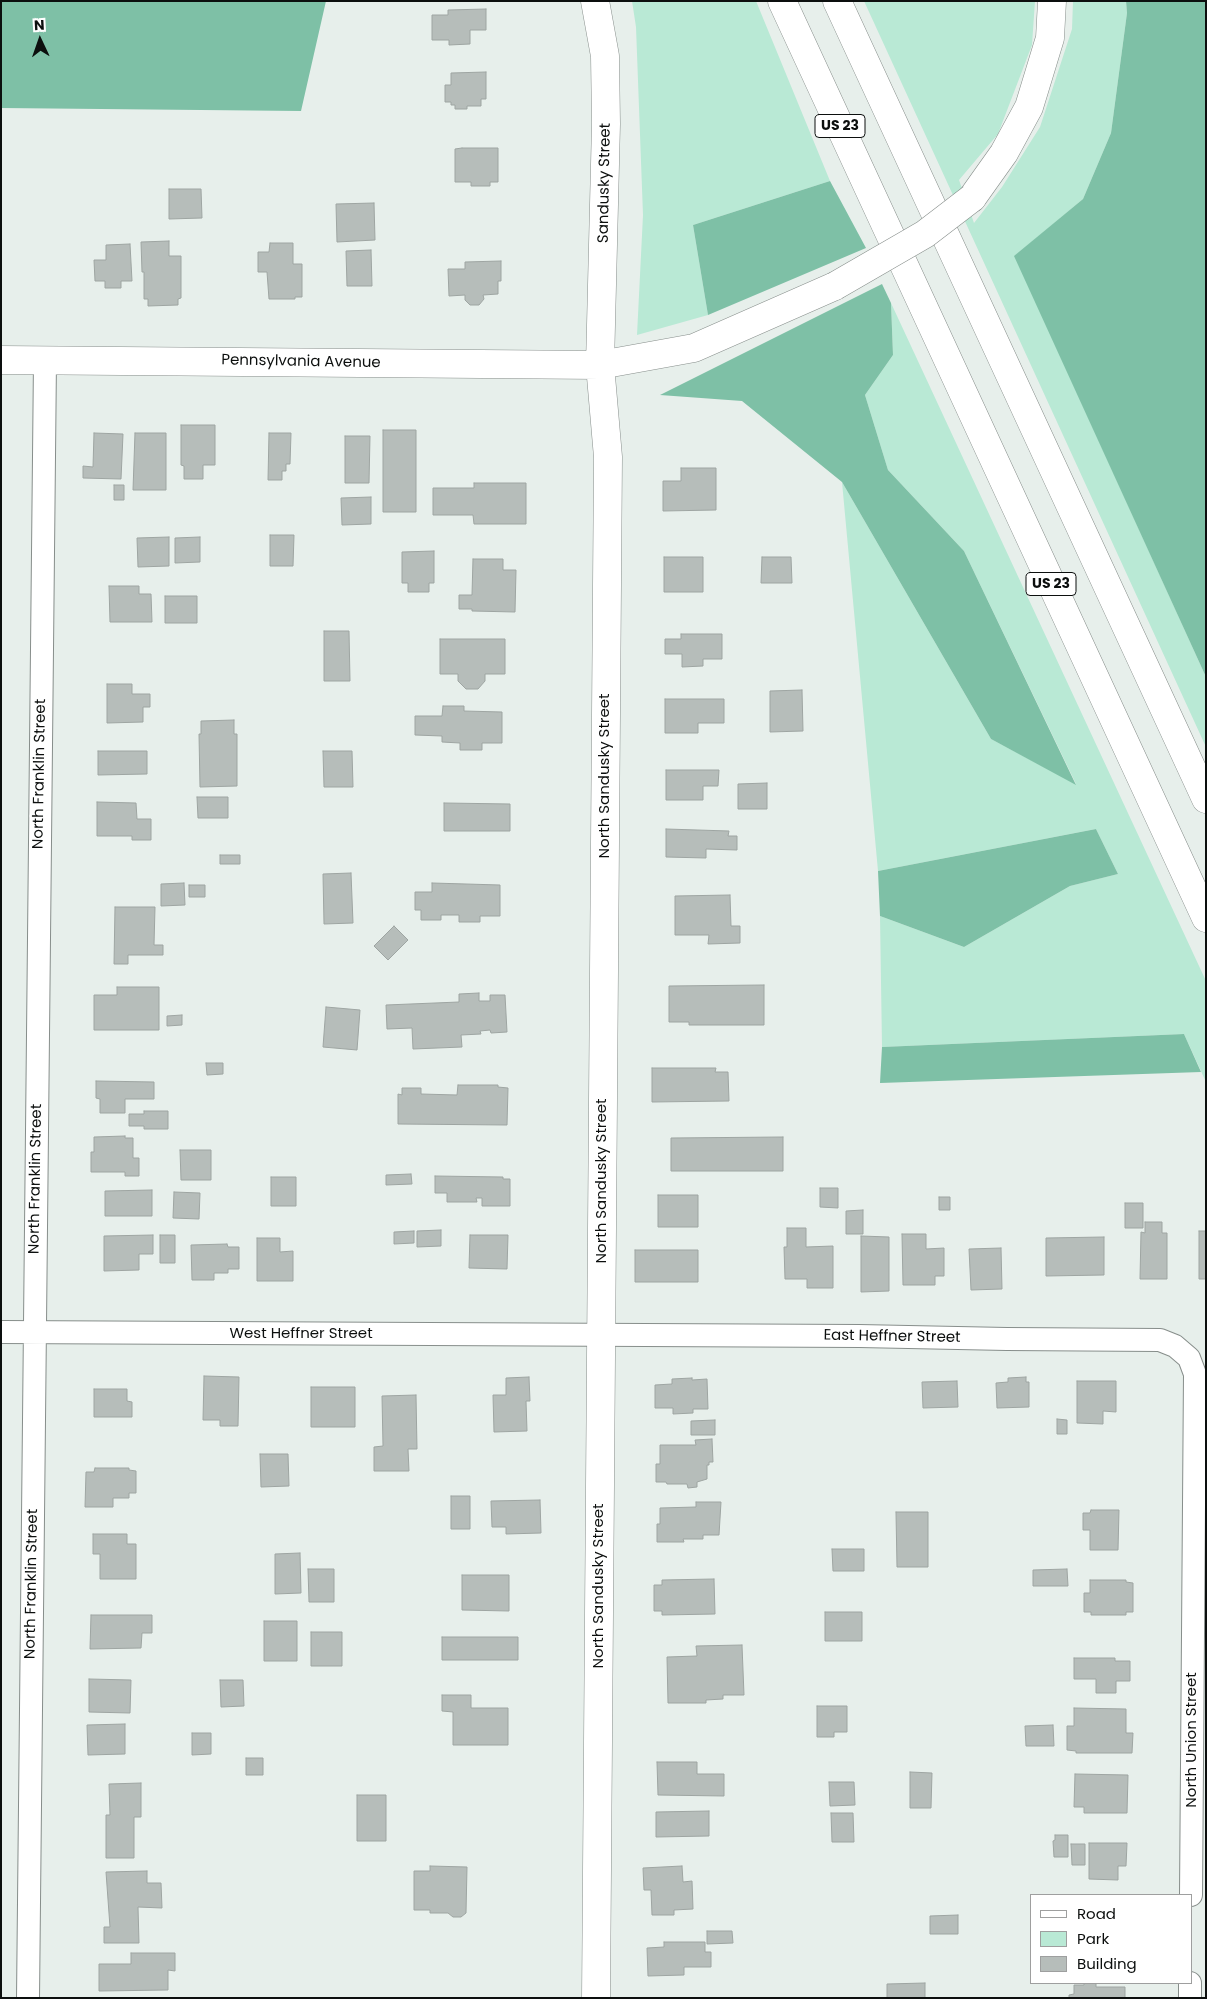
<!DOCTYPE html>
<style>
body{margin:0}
#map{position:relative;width:1207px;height:1999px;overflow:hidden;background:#e7efeb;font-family:Poppins,sans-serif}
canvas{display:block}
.frame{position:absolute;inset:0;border:2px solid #0c0f0e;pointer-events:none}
.legend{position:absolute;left:1030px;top:1894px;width:162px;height:90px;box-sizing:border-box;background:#fff;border:1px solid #9e9f9f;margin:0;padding:6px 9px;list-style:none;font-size:15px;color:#0c0f0e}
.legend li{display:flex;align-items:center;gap:10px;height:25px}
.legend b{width:25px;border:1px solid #9e9f9f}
.north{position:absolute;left:15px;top:15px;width:50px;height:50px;-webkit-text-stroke:4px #fff;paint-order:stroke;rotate:357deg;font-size:14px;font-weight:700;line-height:20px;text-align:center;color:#0c0f0e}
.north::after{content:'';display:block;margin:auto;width:18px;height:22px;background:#0c0f0e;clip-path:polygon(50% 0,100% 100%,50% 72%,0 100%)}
</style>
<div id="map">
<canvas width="1207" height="1999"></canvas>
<div class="frame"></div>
<ul class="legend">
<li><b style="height:6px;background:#fff"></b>Road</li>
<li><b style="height:14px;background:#b9e9d5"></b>Park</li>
<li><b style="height:14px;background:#b6bdba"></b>Building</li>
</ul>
<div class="north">N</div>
</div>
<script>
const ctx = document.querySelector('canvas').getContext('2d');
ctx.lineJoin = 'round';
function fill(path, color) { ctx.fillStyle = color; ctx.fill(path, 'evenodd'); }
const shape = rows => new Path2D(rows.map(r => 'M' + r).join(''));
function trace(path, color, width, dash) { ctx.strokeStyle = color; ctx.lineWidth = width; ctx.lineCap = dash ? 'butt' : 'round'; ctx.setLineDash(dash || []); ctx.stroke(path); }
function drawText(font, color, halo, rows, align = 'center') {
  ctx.font = font + ' Poppins,sans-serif'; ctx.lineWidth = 4.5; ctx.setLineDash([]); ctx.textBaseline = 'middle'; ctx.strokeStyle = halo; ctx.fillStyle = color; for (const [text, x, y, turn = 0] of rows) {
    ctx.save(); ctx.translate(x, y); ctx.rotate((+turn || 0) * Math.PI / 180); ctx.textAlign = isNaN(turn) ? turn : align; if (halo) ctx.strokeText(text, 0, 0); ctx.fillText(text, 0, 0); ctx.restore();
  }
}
const green = shape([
 [632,1,756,1,830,181,693,225,708,315,637,335,643,215,636,27],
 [864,1,1035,1,1032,45,998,134,959,180,974,223,1002,187,1040,127,1072,29,1073,1,1126,1,1127,13,1111,133,1083,199,1015,256,1206,677,1206,747],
 [891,303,1206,981,1206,1082,1184,1034,882,1047,880,916,964,947,1070,886,1118,874,1096,829,878,871,842,482,991,739,1076,784,964,551,888,470,865,395,893,355]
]);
const forest = shape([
 [1,1,326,1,301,111,1,108],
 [1126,1,1206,1,1206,677,1014,256,1083,199,1111,133,1127,13],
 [830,181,866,248,708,315,693,225],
 [882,284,891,303,893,355,865,395,888,470,964,551,1076,785,991,739,842,482,742,401,660,395],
 [1096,829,1118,874,1070,886,964,947,880,916,878,871],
 [1184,1034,1201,1072,880,1083,882,1047]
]);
const building = shape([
 [486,9,486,30,470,30,470,44,449,45,449,40,432,40,432,15,448,15,448,10,486,9],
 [486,72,486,99,481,99,481,106,467,106,467,109,455,109,455,105,451,105,451,102,445,102,445,85,451,85,451,73,486,72],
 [462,148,498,148,498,182,490,182,490,186,471,186,471,182,455,182,455,149,462,148],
 [169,189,201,189,202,218,169,219,169,189],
 [374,203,375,240,337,242,336,204,374,203],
 [169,241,169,256,181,256,181,298,178,299,178,305,148,306,148,299,144,299,144,272,142,272,141,242,169,241],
 [270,243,293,243,293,264,302,264,302,297,295,297,295,299,269,299,267,272,258,272,258,252,269,252,270,243],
 [130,244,132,281,121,281,121,288,105,288,105,281,95,281,94,260,106,260,106,245,130,244],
 [371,250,372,286,347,286,346,251,371,250],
 [501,261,501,281,498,281,498,294,483,295,484,299,479,305,470,305,465,300,465,295,449,296,448,269,465,269,465,262,501,261],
 [181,425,215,425,215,465,203,465,203,479,184,479,184,466,181,465,181,425],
 [383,430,416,430,416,512,383,512,383,430],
 [94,433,123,434,121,479,83,478,83,466,93,467,94,433],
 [135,433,166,433,166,490,133,490,135,433],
 [269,433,291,433,290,464,286,464,286,471,282,471,282,480,268,480,269,433],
 [345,436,370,436,369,483,345,483,345,436],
 [681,468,716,468,716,510,663,511,663,481,681,481,681,468],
 [474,483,526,483,526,524,474,524,473,515,433,515,433,488,474,488,474,483],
 [114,485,124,485,124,500,114,500,114,485],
 [371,497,371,524,342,525,341,498,371,497],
 [270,535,294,535,293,566,270,566,270,535],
 [169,537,169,566,138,567,137,538,169,537],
 [200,537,200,562,175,563,175,538,200,537],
 [434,551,434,583,429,583,429,592,408,592,408,583,402,583,402,552,434,551],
 [664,557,703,557,703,592,664,592,664,557],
 [762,557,791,557,792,583,761,583,762,557],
 [473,559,503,559,503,570,516,570,515,612,472,611,472,609,459,609,459,595,472,595,473,559],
 [109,586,139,586,139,594,151,594,152,622,110,622,109,586],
 [165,596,197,596,197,623,165,623,165,596],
 [324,631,349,631,350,681,324,681,324,631],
 [681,634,722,634,722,659,703,659,703,666,682,667,682,654,665,654,665,639,681,639,681,634],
 [440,639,505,639,505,674,485,674,485,681,478,689,466,689,458,681,458,674,440,674,440,639],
 [107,684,132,684,132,694,150,694,150,707,143,707,143,722,107,723,107,684],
 [802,690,803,731,770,732,770,691,802,690],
 [665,699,724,699,724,723,698,723,698,733,665,733,665,699],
 [443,706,464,706,464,711,502,712,502,743,482,743,482,750,460,750,460,743,442,742,442,736,415,735,415,716,442,716,443,706],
 [234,720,234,734,237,734,237,786,200,787,199,734,201,734,201,721,234,720],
 [98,751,147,751,147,774,98,775,98,751],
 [323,751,352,751,353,787,324,787,323,751],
 [666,770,719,770,718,786,703,786,703,800,666,800,666,770],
 [767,783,767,809,738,809,738,784,767,783],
 [197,797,228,797,228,818,198,818,197,797],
 [97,802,136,803,137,819,151,819,151,840,132,840,132,836,97,836,97,802],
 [444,803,510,804,510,831,444,831,444,803],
 [666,829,729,831,728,836,737,836,737,850,706,849,706,858,666,857,666,829],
 [220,855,240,855,240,864,220,864,220,855],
 [351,873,353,923,324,924,323,874,351,873],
 [184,883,185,905,161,906,161,884,184,883],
 [432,883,500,885,500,916,480,916,480,922,459,922,459,915,441,915,441,920,421,920,421,910,415,910,415,892,432,892,432,883],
 [189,885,205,885,205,897,189,897,189,885],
 [730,895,731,926,740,926,740,943,708,944,709,935,675,935,675,896,730,895],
 [115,907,155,907,154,945,163,945,163,955,128,955,128,964,114,964,115,907],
 [394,926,408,940,388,960,374,946,394,926],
 [764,985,764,1025,689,1025,689,1022,669,1022,669,986,764,985],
 [117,987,159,987,159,1030,94,1030,94,995,117,995,117,987],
 [479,993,479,1001,490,1001,490,995,505,995,507,1032,491,1033,490,1030,480,1031,481,1034,461,1035,462,1047,413,1049,412,1028,387,1029,386,1005,459,1002,459,994,479,993],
 [326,1007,360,1010,357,1050,323,1047,326,1007],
 [182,1015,182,1025,167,1026,167,1016,182,1015],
 [206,1063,223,1063,223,1074,207,1075,206,1063],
 [652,1068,716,1068,715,1072,728,1072,729,1101,652,1102,652,1068],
 [96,1081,154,1082,154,1099,125,1099,125,1113,100,1113,100,1099,96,1098,96,1081],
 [458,1085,498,1085,498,1087,508,1088,507,1125,398,1124,398,1094,402,1095,402,1088,421,1088,421,1094,457,1095,458,1085],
 [144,1111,168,1111,168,1129,144,1129,144,1126,129,1126,129,1114,144,1114,144,1111],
 [125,1136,125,1138,133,1138,133,1158,139,1158,139,1176,125,1176,125,1172,91,1172,91,1152,94,1152,94,1137,125,1136],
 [783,1137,783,1171,671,1171,671,1138,783,1137],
 [180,1150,211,1150,211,1180,181,1180,180,1150],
 [411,1174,412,1184,386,1185,386,1175,411,1174],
 [435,1176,503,1177,503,1179,510,1179,510,1206,482,1206,482,1198,476,1198,477,1202,447,1202,447,1193,435,1193,435,1176],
 [271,1177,296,1177,296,1206,271,1206,271,1177],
 [820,1188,838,1188,838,1208,820,1207,820,1188],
 [152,1190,152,1216,105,1216,105,1191,152,1190],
 [174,1192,200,1193,199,1219,173,1218,174,1192],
 [658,1195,698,1195,698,1227,658,1227,658,1195],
 [939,1197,950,1197,950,1210,939,1210,939,1197],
 [1125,1203,1143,1203,1143,1228,1125,1228,1125,1203],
 [863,1210,863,1234,846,1234,846,1211,863,1210],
 [1145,1222,1162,1222,1162,1233,1167,1233,1167,1279,1140,1279,1141,1232,1145,1233,1145,1222],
 [787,1228,806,1228,806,1247,833,1246,833,1288,807,1288,807,1279,785,1279,784,1247,787,1247,787,1228],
 [441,1230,441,1246,417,1247,417,1231,441,1230],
 [414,1231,414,1243,394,1244,394,1232,414,1231],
 [1199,1231,1206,1231,1206,1279,1199,1279,1199,1231],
 [902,1234,926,1234,926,1249,944,1248,944,1276,935,1276,935,1285,903,1285,902,1234],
 [153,1235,153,1254,139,1254,139,1270,104,1271,104,1236,153,1235],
 [160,1235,175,1235,175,1263,160,1263,160,1235],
 [470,1235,508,1235,507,1269,469,1268,470,1235],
 [861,1236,889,1237,889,1291,861,1292,861,1236],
 [1104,1237,1104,1275,1046,1276,1046,1238,1104,1237],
 [257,1238,280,1238,280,1252,293,1251,293,1281,257,1281,257,1238],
 [227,1244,228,1247,239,1247,239,1269,228,1269,228,1273,214,1273,214,1280,192,1280,191,1245,227,1244],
 [1001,1248,1002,1289,971,1290,969,1249,1001,1248],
 [635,1250,698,1250,698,1282,635,1282,635,1250],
 [204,1376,239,1377,238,1426,220,1426,220,1420,203,1420,204,1376],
 [529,1377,530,1401,526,1401,527,1431,494,1432,493,1395,506,1395,506,1378,529,1377],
 [1026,1377,1026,1382,1029,1382,1029,1407,997,1408,996,1383,1008,1382,1008,1378,1026,1377],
 [692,1378,692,1380,707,1379,708,1409,693,1409,693,1413,673,1414,673,1408,655,1408,655,1385,672,1384,672,1379,692,1378],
 [957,1381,958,1407,923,1408,922,1382,957,1381],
 [1077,1381,1116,1381,1116,1412,1103,1411,1103,1424,1077,1423,1077,1381],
 [311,1387,355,1387,355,1427,311,1427,311,1387],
 [94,1389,127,1389,127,1401,132,1402,132,1417,94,1417,94,1389],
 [416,1395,417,1449,408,1449,409,1471,374,1471,374,1447,383,1446,382,1396,416,1395],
 [1057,1419,1067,1420,1067,1434,1057,1434,1057,1419],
 [715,1420,715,1435,691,1435,691,1421,715,1420],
 [712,1439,713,1462,709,1462,709,1465,707,1465,707,1479,697,1482,697,1487,688,1488,687,1484,667,1484,666,1482,656,1482,656,1464,660,1464,660,1445,696,1445,695,1440,712,1439],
 [260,1454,288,1454,289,1486,261,1487,260,1454],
 [95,1468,129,1468,129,1470,136,1471,136,1493,129,1493,129,1498,113,1498,113,1507,85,1507,86,1472,94,1472,95,1468],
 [451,1496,470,1496,470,1529,451,1529,451,1496],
 [540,1500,541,1533,506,1534,506,1527,492,1527,491,1501,540,1500],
 [696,1502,721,1502,719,1535,703,1535,703,1539,683,1539,684,1542,657,1542,657,1524,660,1524,660,1508,696,1507,696,1502],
 [1091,1510,1119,1510,1118,1550,1090,1550,1090,1530,1083,1530,1083,1513,1090,1513,1091,1510],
 [896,1512,928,1512,928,1567,897,1567,896,1512],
 [93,1534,127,1534,127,1544,136,1544,136,1579,100,1579,100,1554,93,1554,93,1534],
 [832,1549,864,1549,864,1571,833,1571,832,1549],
 [300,1553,301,1593,275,1594,275,1554,300,1553],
 [308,1569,334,1569,334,1602,309,1602,308,1569],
 [1067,1569,1068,1586,1033,1586,1033,1570,1067,1569],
 [462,1575,509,1575,509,1611,462,1610,462,1575],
 [714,1579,715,1614,662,1615,662,1611,654,1611,654,1585,662,1585,662,1580,714,1579],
 [1090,1580,1126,1580,1126,1582,1133,1583,1133,1612,1126,1612,1126,1615,1091,1615,1091,1612,1084,1612,1084,1593,1090,1593,1090,1580],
 [825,1612,862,1612,862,1641,825,1641,825,1612],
 [91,1615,152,1615,152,1633,142,1633,141,1648,90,1649,91,1615],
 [264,1621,297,1621,297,1661,264,1661,264,1621],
 [311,1632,342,1632,342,1666,311,1666,311,1632],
 [442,1637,518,1637,518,1660,442,1660,442,1637],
 [742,1645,744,1695,723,1695,723,1699,706,1700,706,1703,668,1703,667,1657,697,1656,696,1646,742,1645],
 [1074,1658,1115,1658,1115,1661,1130,1661,1130,1681,1116,1681,1116,1693,1096,1693,1096,1679,1074,1679,1074,1658],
 [89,1679,131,1680,130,1713,89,1712,89,1679],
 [220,1680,243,1680,244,1706,221,1707,220,1680],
 [442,1695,471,1695,471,1708,508,1708,508,1745,453,1745,453,1712,442,1711,442,1695],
 [817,1706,847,1706,847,1732,834,1732,834,1737,817,1737,817,1706],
 [1074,1708,1126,1709,1126,1733,1133,1733,1132,1753,1076,1753,1076,1751,1067,1750,1067,1726,1074,1726,1074,1708],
 [125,1724,125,1754,88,1755,87,1725,125,1724],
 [1053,1725,1054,1746,1026,1746,1025,1726,1053,1725],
 [192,1733,211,1733,211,1754,192,1755,192,1733],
 [246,1758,263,1758,263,1775,246,1775,246,1758],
 [657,1762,697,1762,697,1774,724,1774,724,1796,658,1795,657,1762],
 [910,1772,932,1773,931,1808,910,1808,910,1772],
 [1075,1774,1128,1775,1127,1813,1084,1813,1084,1807,1074,1807,1075,1774],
 [829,1782,854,1782,855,1805,830,1806,829,1782],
 [141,1783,141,1817,134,1817,134,1858,106,1858,106,1815,110,1815,109,1784,141,1783],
 [357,1795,386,1795,386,1841,357,1841,357,1795],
 [709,1811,709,1836,656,1837,656,1812,709,1811],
 [831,1813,853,1813,854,1842,832,1842,831,1813],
 [1055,1835,1068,1835,1068,1857,1054,1857,1053,1841,1055,1840,1055,1835],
 [1089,1843,1127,1843,1126,1866,1118,1866,1118,1880,1089,1879,1089,1843],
 [1071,1844,1085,1844,1085,1865,1072,1865,1071,1844],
 [430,1866,467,1867,466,1913,461,1917,453,1917,448,1913,430,1913,430,1910,414,1910,414,1871,430,1871,430,1866],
 [682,1866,683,1882,692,1881,693,1909,674,1910,674,1915,652,1915,651,1890,644,1890,643,1868,682,1866],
 [147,1871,147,1883,161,1883,162,1908,138,1907,139,1943,104,1943,104,1927,110,1927,106,1872,147,1871],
 [958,1915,958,1934,930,1934,930,1916,958,1915],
 [707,1931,732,1931,733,1943,707,1944,707,1931],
 [664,1942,705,1942,705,1952,711,1952,711,1967,684,1967,684,1975,648,1976,647,1948,664,1947,664,1942],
 [131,1953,175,1953,175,1971,168,1970,168,1990,99,1991,99,1964,131,1964,131,1953],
 [925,1983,925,1998,887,1998,887,1984,925,1983],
 [1084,1983,1096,1983,1096,1987,1125,1987,1125,1998,1069,1998,1069,1995,1074,1994,1074,1985,1084,1985,1084,1983]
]);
const minor = shape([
 [1,1332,859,1336,1007,1339,1160,1340,1175,1346,1189,1358,1195,1374,1191,1895],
 [28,1998,45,360],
 [1190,1998,1190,1983]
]);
const tertiary = shape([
 [595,1,605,56,606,124,600,365,608,457,596,1998],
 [1,360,600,365]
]);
const trunk = shape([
 [972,198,1004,153,1029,107,1050,38,1052,1],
 [600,365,694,348,835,286]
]);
const motorway = shape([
 [782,1,1206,918],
 [837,1,1206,799]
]);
const trunkBridge = shape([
 [835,286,925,234,972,198]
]);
const shields = [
 [840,126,50],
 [1051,584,50]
];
const shieldNames = [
 ["US 23",840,126],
 ["US 23",1051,584]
];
const streetNames = [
 ["Sandusky Street",605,183,-89],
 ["Pennsylvania Avenue",301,362,1],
 ["North Franklin Street",40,774,-89],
 ["North Sandusky Street",605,776,-90],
 ["North Franklin Street",36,1179,-89],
 ["North Sandusky Street",602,1181,-90],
 ["West Heffner Street",301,1334],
 ["East Heffner Street",892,1337,1],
 ["North Franklin Street",32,1584,-89],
 ["North Sandusky Street",599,1586,-90],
 ["North Union Street",1192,1740,-90]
];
fill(green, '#b9e9d5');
fill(forest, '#7ec0a6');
fill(building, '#b6bdba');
trace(building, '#9ea5a2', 1);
trace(minor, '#878e8b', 24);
trace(tertiary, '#878e8b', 29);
trace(trunk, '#878e8b', 29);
trace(motorway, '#878e8b', 29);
trace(minor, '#fff', 22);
trace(tertiary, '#fff', 28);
trace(trunk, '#fff', 28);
trace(motorway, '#fff', 28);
trace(trunkBridge, '#878e8b', 29, []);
trace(trunkBridge, '#fff', 28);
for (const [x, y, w] of shields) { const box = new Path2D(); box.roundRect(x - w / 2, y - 11.5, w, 23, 4); ctx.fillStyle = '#fff'; ctx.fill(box); trace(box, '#0c0f0e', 1); }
drawText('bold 14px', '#0c0f0e', null, shieldNames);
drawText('15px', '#0c0f0e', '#fff', streetNames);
</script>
